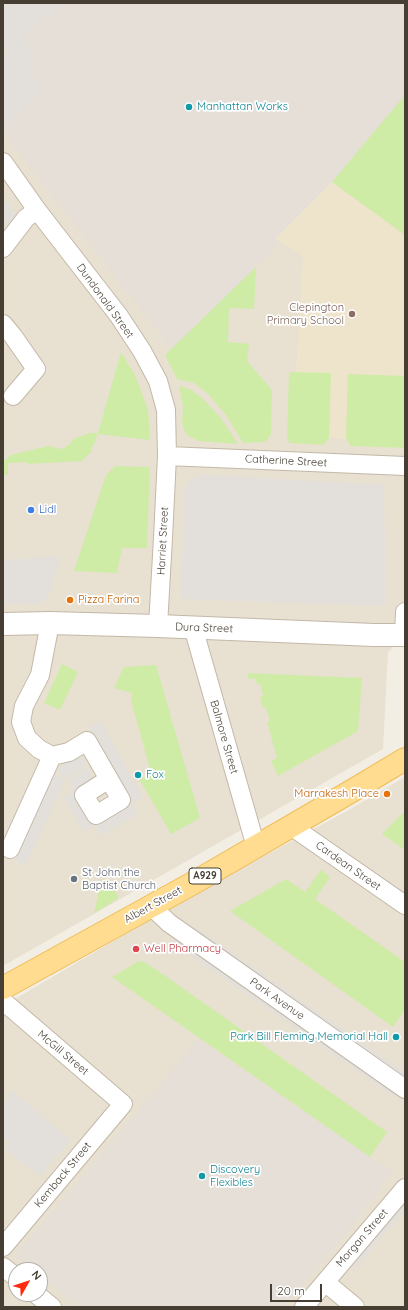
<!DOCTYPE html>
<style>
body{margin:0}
#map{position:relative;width:408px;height:1310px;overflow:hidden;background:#f3eee3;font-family:Quicksand,sans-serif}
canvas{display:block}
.frame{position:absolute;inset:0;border:4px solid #463e33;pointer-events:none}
.north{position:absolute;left:8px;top:1262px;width:40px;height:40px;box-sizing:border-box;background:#fff;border:1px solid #b5b2ad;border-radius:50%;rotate:51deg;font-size:11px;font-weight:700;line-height:16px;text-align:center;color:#463e33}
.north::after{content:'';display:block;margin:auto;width:14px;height:18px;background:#ff2b0e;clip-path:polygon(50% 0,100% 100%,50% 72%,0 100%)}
.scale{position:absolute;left:270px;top:1284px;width:52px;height:18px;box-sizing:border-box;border:2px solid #463e33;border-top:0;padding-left:5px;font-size:12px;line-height:14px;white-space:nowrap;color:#463e33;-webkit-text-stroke:3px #fff;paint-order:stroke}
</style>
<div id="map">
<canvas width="408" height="1310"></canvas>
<div class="frame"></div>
<div class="north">N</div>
<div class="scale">20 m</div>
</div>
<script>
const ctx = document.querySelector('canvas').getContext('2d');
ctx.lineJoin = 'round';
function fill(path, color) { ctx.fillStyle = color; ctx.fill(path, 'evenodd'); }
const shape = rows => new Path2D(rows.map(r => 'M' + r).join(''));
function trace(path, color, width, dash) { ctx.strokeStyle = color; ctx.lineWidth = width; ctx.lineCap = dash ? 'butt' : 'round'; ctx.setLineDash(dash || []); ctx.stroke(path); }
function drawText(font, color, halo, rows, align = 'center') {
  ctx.font = font + ' Quicksand,sans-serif'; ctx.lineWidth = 3.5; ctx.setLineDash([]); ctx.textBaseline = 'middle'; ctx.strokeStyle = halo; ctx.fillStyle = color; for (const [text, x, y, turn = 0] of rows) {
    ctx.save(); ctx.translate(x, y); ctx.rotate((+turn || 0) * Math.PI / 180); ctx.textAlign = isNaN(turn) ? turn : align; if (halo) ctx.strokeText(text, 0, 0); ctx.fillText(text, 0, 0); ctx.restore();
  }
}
const residential = shape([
 [3,3,405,3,405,636,388,652,383,749,3,966],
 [405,777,405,1307,3,1307,3,1006,180,902,347,811],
 [16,1270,40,1270,40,1294,16,1294]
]);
const industrial = shape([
 [3,3,405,3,405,95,332,182,275,239,281,243,172,349,3,132],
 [199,1039,392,1172,341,1240,284,1307,79,1307,40,1275,40,1270,33,1270,15,1256]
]);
const education = shape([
 [332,182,405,235,405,448,351,446,345,439,329,438,323,445,289,443,287,434,289,372,296,372,303,256,275,239]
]);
const green = shape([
 [405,95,405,235,332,182],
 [256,267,254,309,229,308,228,342,249,344,247,361,272,390,271,434,267,440,264,442,243,443,226,415,208,394,194,383,177,379,165,355],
 [121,352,136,377,148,410,150,440,97,434,96,441,91,449,92,451,82,461,28,464,28,462,8,463,8,475,3,475,3,462,11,455,48,446,62,449,70,444,73,439,90,433,98,433],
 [289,372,331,373,329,438,323,445,289,443,287,434],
 [348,374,405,376,405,448,351,446,346,439],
 [179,386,190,389,203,399,221,418,238,444,198,441,187,435,184,429,182,423,183,406],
 [115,466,150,467,147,548,122,548,117,573,74,571,106,475],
 [62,664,78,672,60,710,44,703],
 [156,665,200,818,171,834,140,780,151,773,131,700,132,693,114,688,124,667],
 [247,673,362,678,358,731,278,776,271,761,277,758,267,722,270,721,266,708,263,708,260,697,263,696,260,684,257,684,255,678,249,680],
 [405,811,405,850,382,834],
 [321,870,330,877,315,899,405,962,405,1010,393,1027,230,911,286,879,305,892],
 [102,879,109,881,119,898,94,913],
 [139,961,144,962,154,968,387,1132,370,1157,112,977]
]);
const parking = shape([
 [3,3,60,3,61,5,21,36,37,57,26,66,45,91,3,124,3,62,7,59,9,50,3,42],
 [3,198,16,215,3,229],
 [204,475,384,485,386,606,181,599,184,489,191,479],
 [61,556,48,596,40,604,3,604,3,560],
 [100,721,143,797,132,803,138,814,100,836,94,825,83,831,63,797,74,790,68,779,88,767,94,779,75,791,94,825,131,803,88,728],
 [81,755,87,766,64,779,65,780,25,866,14,860,53,775,63,779,57,768],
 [194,926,405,1073,405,1081,190,932],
 [176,938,401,1093,395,1097,172,943],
 [12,1091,70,1140,40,1176,4,1149,9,1143,3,1138,3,1102],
 [405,1197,405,1210,356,1268,351,1263]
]);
const minor = shape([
 [3,162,37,210,119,316,142,351,158,381,166,410,167,456,163,538,158,626],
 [3,248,26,218,37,210],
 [3,324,13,336,36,369,13,396],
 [167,456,405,466],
 [193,627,256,847],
 [404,635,405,612],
 [52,756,69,752,87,741,121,800,96,815,84,795,109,779],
 [291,826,405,905],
 [10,849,52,756,39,749,27,738,21,722,24,706,40,675,50,623],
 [151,906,169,923,405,1089],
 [3,1001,123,1104,3,1247],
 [3,1267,16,1277],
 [325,1282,355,1307],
 [36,1294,52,1307],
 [304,1307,405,1188]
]);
const tertiary = shape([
 [3,624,50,623,158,626,374,635,405,635]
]);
const primary = shape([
 [3,988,195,882,350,792,405,759]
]);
const markers = [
 [189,107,4,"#0f9aa8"],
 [352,314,4,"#8d6e63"],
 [31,510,4,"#3f7fe0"],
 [70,600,4,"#e8710a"],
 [138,775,4,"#0f9aa8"],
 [387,794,4,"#e8710a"],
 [74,879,4,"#6b7280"],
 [136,949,4,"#e0444e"],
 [396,1037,4,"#0f9aa8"],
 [202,1176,4,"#0f9aa8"]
];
const shields = [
 [205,876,32]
];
const shieldNames = [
 ["A929",205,876]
];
const cultureNames = [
 ["Manhattan Works",197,107],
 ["Fox",146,775],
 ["Park Bill Fleming Memorial Hall",388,1037,"right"],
 ["Discovery",210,1170],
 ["Flexibles",210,1183]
];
const streetNames = [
 ["Dundonald Street",105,301,54],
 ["Catherine Street",286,461,3],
 ["Harriet Street",163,541,-87],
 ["Dura Street",204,628,2],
 ["Balmore Street",224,737,74],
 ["Cardean Street",348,866,35],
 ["Albert Street",153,905,-29],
 ["Park Avenue",277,999,35],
 ["McGill Street",63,1053,40],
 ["Kemback Street",63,1175,-50],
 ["Morgan Street",362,1238,-49]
];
const educationNames = [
 ["Clepington",344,308],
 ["Primary School",344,321]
];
const shopNames = [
 ["Lidl",39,510]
];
const foodNames = [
 ["Pizza Farina",78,600],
 ["Marrakesh Place",379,794,"right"]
];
const worshipNames = [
 ["St John the",82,873],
 ["Baptist Church",82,886]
];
const healthNames = [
 ["Well Pharmacy",144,949]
];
fill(residential, '#e8e0d0');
fill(industrial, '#e5dfd8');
fill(education, '#eee3cb');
fill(green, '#cfeca7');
fill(parking, '#e3e0dc');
trace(minor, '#c3b8a8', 20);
trace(tertiary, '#c3b8a8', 24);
trace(primary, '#efbc55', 24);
trace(minor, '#fff', 18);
trace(tertiary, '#fff', 22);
trace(primary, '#ffdc90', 22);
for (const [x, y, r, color] of markers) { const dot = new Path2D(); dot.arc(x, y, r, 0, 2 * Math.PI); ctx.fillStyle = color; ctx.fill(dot); trace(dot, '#fff', 1.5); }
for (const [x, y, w] of shields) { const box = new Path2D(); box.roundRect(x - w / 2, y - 8, w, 16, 3); ctx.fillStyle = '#fff'; ctx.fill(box); trace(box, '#463e33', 1); }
drawText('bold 10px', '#463e33', null, shieldNames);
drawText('11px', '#0d838f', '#fff', cultureNames, 'left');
drawText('11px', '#463e33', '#fff', streetNames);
drawText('11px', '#785e54', '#fff', educationNames, 'right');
drawText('11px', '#366cbe', '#fff', shopNames, 'left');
drawText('11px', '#c56008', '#fff', foodNames, 'left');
drawText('11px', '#5b616d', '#fff', worshipNames, 'left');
drawText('11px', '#be3a42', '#fff', healthNames, 'left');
</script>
